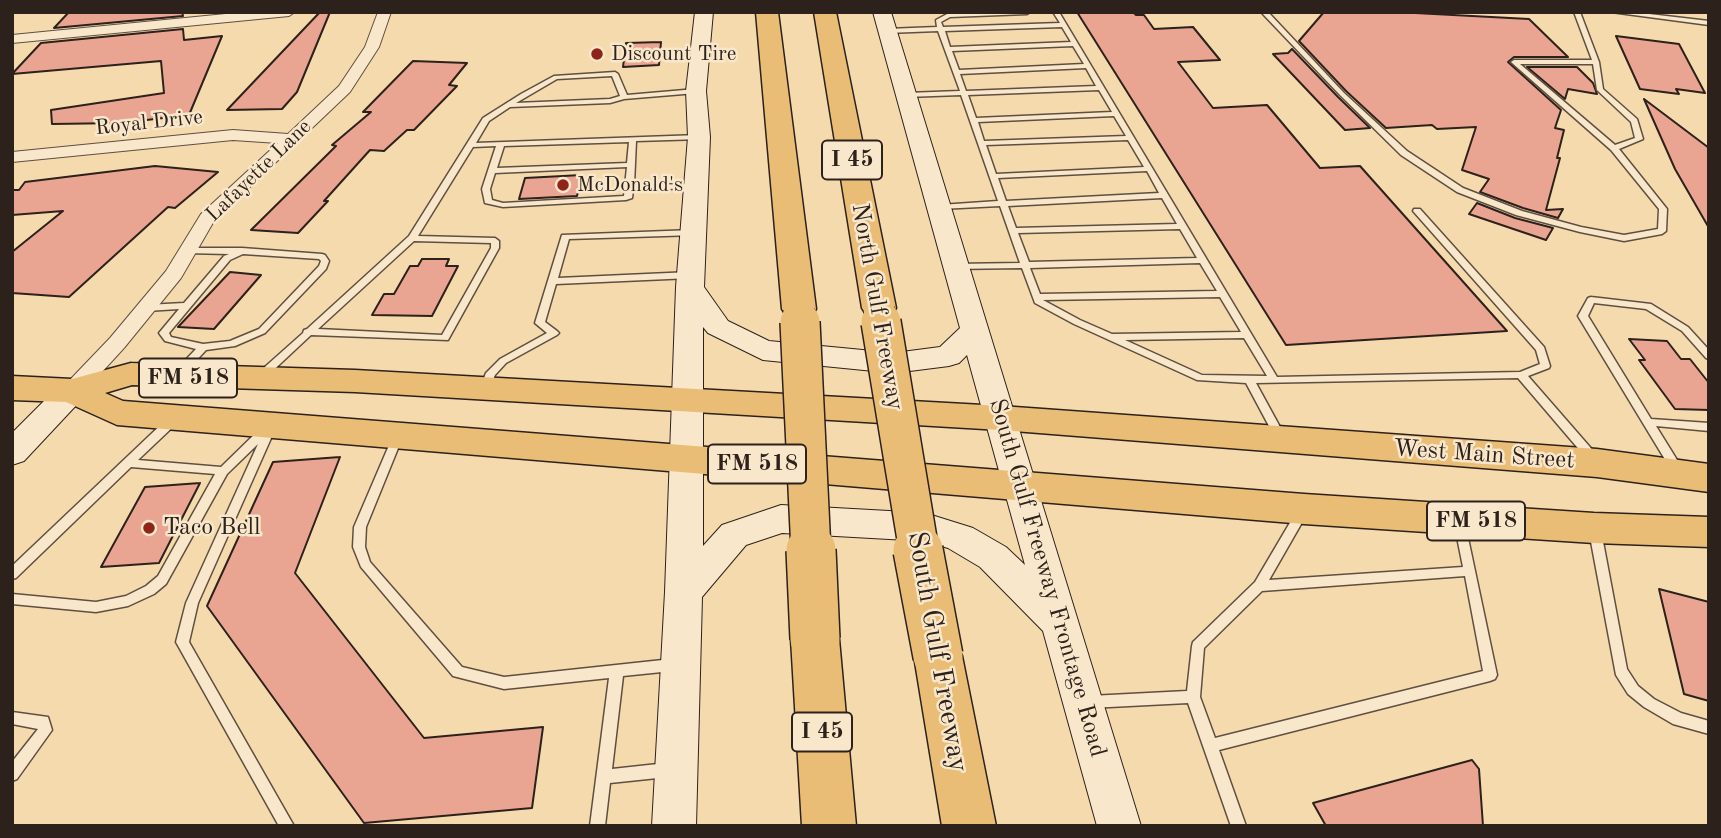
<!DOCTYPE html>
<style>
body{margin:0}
#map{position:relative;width:1721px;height:838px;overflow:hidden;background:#f5daae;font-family:"Old Standard TT",serif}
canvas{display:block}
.frame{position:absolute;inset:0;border:14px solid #2d211c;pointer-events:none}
</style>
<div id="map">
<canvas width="1721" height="838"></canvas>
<div class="frame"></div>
</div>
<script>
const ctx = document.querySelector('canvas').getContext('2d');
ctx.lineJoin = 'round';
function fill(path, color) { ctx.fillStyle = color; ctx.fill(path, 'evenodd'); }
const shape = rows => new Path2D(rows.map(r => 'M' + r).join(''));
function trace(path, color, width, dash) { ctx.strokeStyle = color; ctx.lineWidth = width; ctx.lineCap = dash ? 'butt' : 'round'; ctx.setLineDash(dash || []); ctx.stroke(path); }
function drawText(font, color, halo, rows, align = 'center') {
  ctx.font = font + ' "Old Standard TT",serif'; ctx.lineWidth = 5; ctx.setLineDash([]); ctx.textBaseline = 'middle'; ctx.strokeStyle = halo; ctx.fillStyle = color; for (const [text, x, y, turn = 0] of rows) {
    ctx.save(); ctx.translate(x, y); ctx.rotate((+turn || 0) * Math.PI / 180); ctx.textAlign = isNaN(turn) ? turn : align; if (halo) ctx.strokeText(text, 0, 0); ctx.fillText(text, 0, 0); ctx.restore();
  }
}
const building = shape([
 [69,12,182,12,183,16,54,28,69,12],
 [320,12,330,12,297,92,282,109,227,110,320,12],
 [1077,12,1133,12,1136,15,1144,15,1154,29,1193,27,1220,60,1178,62,1213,108,1267,105,1320,168,1360,166,1507,331,1286,345,1077,12],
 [1324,12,1396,12,1529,19,1568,57,1514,57,1508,62,1561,110,1555,128,1564,130,1557,158,1560,158,1546,210,1563,209,1558,218,1523,208,1480,192,1489,179,1462,170,1476,127,1437,129,1432,125,1386,128,1346,91,1299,41,1324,12],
 [183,29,184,40,222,36,189,115,121,123,52,124,51,110,164,93,161,61,12,74,41,43,183,29],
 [1616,36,1679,44,1705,93,1676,89,1679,94,1640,89,1616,36],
 [661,42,659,65,623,67,626,43,661,42],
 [1292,49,1338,97,1370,128,1345,130,1273,54,1288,53,1292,49],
 [413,61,467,63,449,85,457,86,414,130,407,130,384,151,370,150,324,201,328,201,298,233,251,230,336,146,332,145,371,112,363,112,413,61],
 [1527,67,1577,67,1593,83,1597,94,1568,89,1565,99,1527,67],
 [1644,99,1709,148,1709,228,1675,169,1644,99],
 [155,166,218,172,175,208,168,207,69,297,12,293,12,252,63,211,12,215,12,190,19,190,25,182,155,166],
 [582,175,577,196,519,199,525,178,582,175],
 [1477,203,1515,218,1553,228,1546,240,1469,214,1477,203],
 [422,259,449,259,446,266,458,266,432,316,372,315,384,294,394,294,410,266,418,266,422,259],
 [230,272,261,275,214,329,178,327,230,272],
 [1629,339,1667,341,1681,359,1690,359,1709,383,1709,410,1675,409,1639,360,1645,360,1629,339],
 [340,457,295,573,424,738,543,727,532,808,364,823,207,606,273,462,340,457],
 [200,483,159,563,101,567,145,487,200,483],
 [1659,589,1709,602,1709,701,1684,694,1659,589],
 [1472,760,1479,769,1483,826,1326,826,1313,803,1472,760]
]);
const lane = shape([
 [1030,12,1027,14,950,17,941,22,943,27,1060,23,1053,12,1059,12,1277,377,1520,372,1540,364,1536,350,1413,211,1414,209,1420,209,1544,347,1550,366,1549,368,1528,376,1596,454,1597,457,1596,460,1588,460,1518,378,1256,383,1286,438,1281,442,1277,441,1246,383,1197,380,1074,324,1035,303,1022,268,952,269,951,267,955,264,1020,263,1000,206,940,209,936,207,940,205,998,201,961,95,906,97,903,95,906,93,960,91,938,31,887,33,884,31,887,29,937,27,936,20,949,13,1030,12],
 [1062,27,1071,42,950,47,945,31,1062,27],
 [1073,46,1084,64,959,70,952,51,1073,46],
 [1086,68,1096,86,966,91,960,74,1086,68],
 [1099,90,1112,112,976,118,968,95,1099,90],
 [1114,116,1126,136,984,141,978,122,1114,116],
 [1128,140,1144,167,996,174,986,145,1128,140],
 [1147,171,1159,193,1006,201,998,178,1147,171],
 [1162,198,1177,224,1016,228,1008,206,1162,198],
 [1180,229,1197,258,1029,262,1018,233,1180,229],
 [1200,263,1217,291,1040,294,1030,268,1200,263],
 [1220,297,1241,332,1112,334,1080,320,1043,300,1220,297],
 [1244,338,1267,376,1202,375,1125,340,1244,338],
 [1261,12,1268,12,1344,93,1407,151,1463,188,1522,211,1581,227,1624,235,1658,229,1659,209,1611,150,1511,62,1514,60,1592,60,1574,12,1580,12,1599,62,1603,89,1637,119,1643,139,1619,149,1667,209,1666,231,1662,234,1624,241,1580,232,1516,215,1457,192,1401,155,1340,95,1261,12],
 [1520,64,1593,64,1597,90,1631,122,1635,138,1615,145,1520,64],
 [1611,12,1632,12,1709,21,1709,25,1611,12],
 [615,72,618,74,627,95,696,89,699,91,696,93,624,99,610,103,510,107,489,121,476,143,699,135,703,137,702,139,636,141,634,185,696,184,700,186,699,188,633,190,632,198,626,200,503,207,485,203,482,189,496,146,473,147,418,236,495,238,499,241,499,248,448,340,311,335,265,378,257,378,256,376,257,374,303,333,304,330,307,329,409,236,483,118,521,94,554,76,615,72],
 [612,76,620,96,610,99,516,103,557,79,612,76],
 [629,142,627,163,497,168,504,146,629,142],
 [627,167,624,196,503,203,492,200,490,189,495,173,627,167],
 [414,241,491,243,491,248,442,335,318,329,414,241],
 [693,230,696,231,696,235,569,239,558,278,691,272,695,275,691,278,556,284,545,322,557,331,559,333,557,335,506,363,495,375,488,392,480,392,479,390,486,373,500,359,547,333,535,323,562,235,693,230],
 [188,248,242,248,322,254,325,255,329,261,326,269,265,333,235,346,206,350,181,377,177,378,172,375,173,373,196,349,165,341,159,333,179,309,146,311,141,308,146,305,184,303,224,256,229,254,185,253,184,251,188,248],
 [243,254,319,259,321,261,319,266,259,329,230,341,203,344,171,337,169,333,230,260,243,254],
 [1591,297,1651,304,1688,327,1709,350,1709,359,1706,358,1682,331,1646,309,1594,303,1588,316,1651,419,1709,423,1709,431,1656,426,1682,468,1680,471,1672,471,1578,316,1588,298,1591,297],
 [172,417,177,421,176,424,138,460,221,467,263,426,271,423,276,427,198,603,189,642,294,826,279,826,176,642,186,603,258,444,227,474,166,584,154,594,128,606,96,612,12,604,12,594,96,602,126,596,146,586,158,576,215,474,131,467,16,578,12,579,12,566,168,418,172,417],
 [398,432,403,436,366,527,365,547,370,562,462,667,504,677,672,659,677,661,679,665,677,669,672,671,623,676,612,769,667,763,672,765,674,770,672,775,667,777,610,783,605,826,590,826,609,678,504,689,453,676,361,567,353,547,354,527,393,436,398,432],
 [1302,508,1306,509,1308,512,1269,580,1463,567,1454,522,1456,519,1460,517,1464,519,1497,675,1495,679,1490,681,1219,750,1246,826,1231,826,1188,703,1090,708,1085,706,1083,702,1085,698,1090,696,1187,691,1192,646,1193,642,1255,582,1298,509,1302,508],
 [1465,576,1483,671,1215,738,1200,697,1204,648,1262,591,1465,576],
 [1595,526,1599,528,1601,531,1627,669,1638,686,1654,699,1681,713,1709,721,1709,734,1673,724,1644,707,1628,694,1616,675,1589,531,1591,528,1595,526],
 [12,712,48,717,52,730,17,779,12,781,12,762,38,729,12,724,12,712]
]);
const street = shape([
 [246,12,295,12,289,16,12,43,12,35,246,12],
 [378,12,391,12,379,47,350,92,214,221,181,278,124,348,80,396,72,399,64,396,61,391,64,386,110,338,166,271,201,214,278,143,233,140,12,162,12,152,233,130,288,134,339,86,365,47,378,12]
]);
const secondary = shape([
 [695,12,713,12,706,91,710,137,704,287,728,321,769,341,894,353,940,347,960,328,873,12,891,12,1141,826,1097,826,1043,631,980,567,948,548,925,541,782,533,746,545,702,597,696,826,652,826,665,592,676,287,688,137,686,91,695,12],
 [703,327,708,333,763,360,894,373,949,366,959,363,967,355,1025,565,1006,547,973,528,925,513,781,505,722,525,703,546,703,327],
 [72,381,83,384,87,391,83,398,24,461,12,465,12,433,61,384,72,381]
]);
const primary = shape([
 [131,363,355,370,1001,406,1597,449,1709,464,1709,492,1597,477,1001,430,355,392,132,385,105,393,123,401,1304,494,1594,513,1709,517,1709,547,1594,543,1304,524,117,425,66,402,12,400,12,376,72,379,131,363]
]);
const highway = shape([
 [756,12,778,12,816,309,811,317,799,320,787,317,782,309,756,12],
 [814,12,836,12,896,308,891,316,879,319,867,316,862,308,814,12],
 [815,618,832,624,839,639,856,826,802,826,791,639,798,624,815,618],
 [938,635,955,641,962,656,996,826,942,826,914,656,921,641,938,635]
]);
const highwayBridgeFar2 = shape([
 [879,308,881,324],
 [799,309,800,324]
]);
const highwayBridgeFar1 = shape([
 [800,322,811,551],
 [881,322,919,551]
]);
const highwayBridge = shape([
 [811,550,815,639],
 [918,550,938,656]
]);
const markers = [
 [597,54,7,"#8f2418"],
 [563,185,7,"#8f2418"],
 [149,528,7,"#8f2418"]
];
const farPoinames = [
 ["Discount Tire",611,54],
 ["McDonald's",577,185]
];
const farStreetnames = [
 ["Royal Drive",149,123,-6],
 ["Lafayette Lane",259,171,-44]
];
const shields = [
 [852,160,60],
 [188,378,98],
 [757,464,98],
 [1476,521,98],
 [822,732,60]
];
const shieldNames = [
 ["I 45",852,160],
 ["FM 518",188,378],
 ["FM 518",757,464],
 ["FM 518",1476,521],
 ["I 45",822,732]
];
const streetNames = [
 ["North Gulf Freeway",877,307,80],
 ["West Main Street",1484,455,4],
 ["South Gulf Freeway Frontage Road",1047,578,74]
];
const poiNames = [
 ["Taco Bell",163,528]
];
const nearStreetnames = [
 ["South Gulf Freeway",937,652,80]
];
fill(building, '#eaa592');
trace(building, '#2d211c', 2);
trace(lane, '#5f4f40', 3);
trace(street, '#5f4f40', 2);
trace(secondary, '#2d211c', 2);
trace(primary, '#2d211c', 3);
trace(highway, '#2d211c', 3);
fill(lane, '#f8e7ca');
fill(street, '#f8e7ca');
fill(secondary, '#f8e7ca');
fill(primary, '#eabd77');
fill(highway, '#eabd77');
trace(highwayBridgeFar2, '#2d211c', 32, []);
trace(highwayBridgeFar1, '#2d211c', 42, []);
trace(highwayBridge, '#2d211c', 52, []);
trace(highwayBridgeFar2, '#eabd77', 31);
trace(highwayBridgeFar1, '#eabd77', 39);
trace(highwayBridge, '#eabd77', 49);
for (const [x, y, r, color] of markers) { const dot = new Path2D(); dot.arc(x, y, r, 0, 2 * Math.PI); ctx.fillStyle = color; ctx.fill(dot); trace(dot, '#f8e7ca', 2.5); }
drawText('21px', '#2d211c', '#f8e7ca', farPoinames, 'left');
drawText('21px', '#2d211c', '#f8e7ca', farStreetnames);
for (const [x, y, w] of shields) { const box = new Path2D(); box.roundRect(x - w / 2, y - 19.5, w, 39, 5); ctx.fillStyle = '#f8e7ca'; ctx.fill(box); trace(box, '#2d211c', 2); }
drawText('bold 23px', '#2d211c', null, shieldNames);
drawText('24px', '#2d211c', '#f8e7ca', streetNames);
drawText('24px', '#2d211c', '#f8e7ca', poiNames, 'left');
drawText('28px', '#2d211c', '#f8e7ca', nearStreetnames);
</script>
